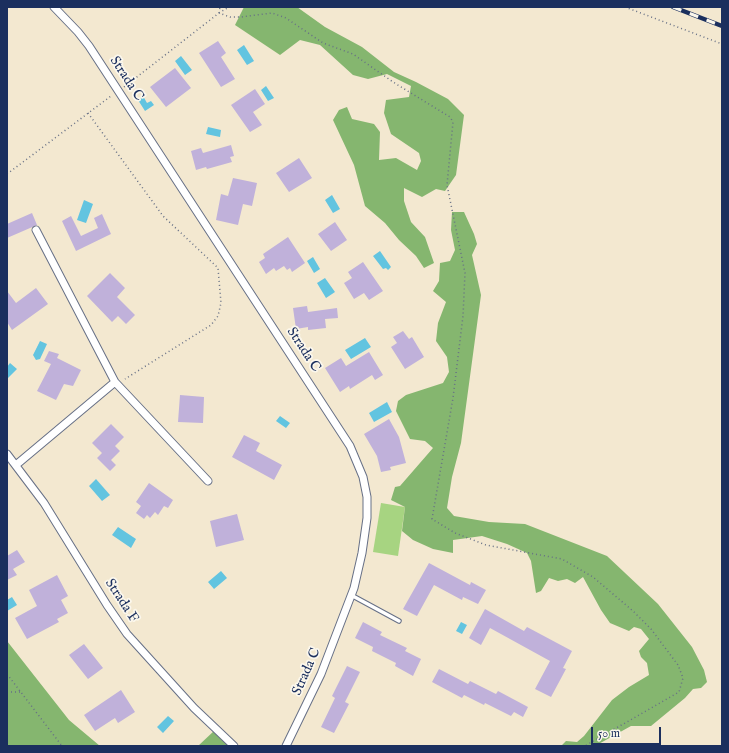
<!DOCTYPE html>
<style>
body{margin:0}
#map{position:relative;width:729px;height:753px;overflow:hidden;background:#f3e8d0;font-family:"IM FELL English",serif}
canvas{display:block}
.frame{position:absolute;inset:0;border:8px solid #1b2f5e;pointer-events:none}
.scale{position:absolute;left:591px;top:727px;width:70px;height:18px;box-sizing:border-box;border:2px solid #1b2f5e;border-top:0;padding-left:5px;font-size:12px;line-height:14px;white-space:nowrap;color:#1b2f5e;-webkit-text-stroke:3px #fbf7ec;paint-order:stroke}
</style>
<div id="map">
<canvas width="729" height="753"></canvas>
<div class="frame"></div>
<div class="scale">50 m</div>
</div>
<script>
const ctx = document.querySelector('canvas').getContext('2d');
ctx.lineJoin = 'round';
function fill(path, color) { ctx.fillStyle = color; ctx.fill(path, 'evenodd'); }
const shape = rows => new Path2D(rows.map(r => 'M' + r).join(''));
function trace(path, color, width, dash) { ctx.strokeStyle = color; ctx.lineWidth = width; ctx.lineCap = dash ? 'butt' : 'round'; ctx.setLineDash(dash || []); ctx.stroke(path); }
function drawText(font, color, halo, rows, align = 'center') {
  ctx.font = font + ' "IM FELL English",serif'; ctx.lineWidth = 3.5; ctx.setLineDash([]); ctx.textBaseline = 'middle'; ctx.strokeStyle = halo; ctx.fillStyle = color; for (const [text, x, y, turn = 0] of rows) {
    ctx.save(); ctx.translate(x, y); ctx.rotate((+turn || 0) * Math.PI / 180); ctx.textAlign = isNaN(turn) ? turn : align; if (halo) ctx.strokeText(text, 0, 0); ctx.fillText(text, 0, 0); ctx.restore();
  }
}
const green = shape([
 [381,503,405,507,398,556,373,552]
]);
const forest = shape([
 [244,7,297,7,325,27,362,47,394,72,416,82,448,99,464,115,456,175,445,191,436,189,422,197,404,188,404,201,411,222,425,237,434,263,424,268,416,256,399,240,385,223,365,206,354,165,333,120,339,110,347,107,352,119,374,124,380,132,379,160,396,158,417,170,421,161,419,153,391,134,384,113,386,100,409,97,411,86,387,74,368,79,353,75,320,45,300,40,280,55,235,25],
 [452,212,464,212,474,234,477,244,472,255,481,295,461,443,452,477,447,508,454,516,489,522,525,524,607,556,658,604,692,647,704,670,707,682,701,688,693,689,685,698,651,726,631,726,595,746,561,746,566,741,577,742,584,736,612,700,629,687,649,675,647,663,641,657,639,651,649,639,641,629,634,627,629,631,610,623,601,610,583,577,575,583,567,579,558,581,549,578,541,591,536,593,531,561,527,553,507,544,482,536,453,540,453,553,433,549,413,540,402,531,405,507,391,500,395,487,400,486,433,448,425,441,410,439,396,411,398,401,406,395,443,383,449,372,447,357,436,341,438,323,446,302,433,291,439,281,440,263,450,261,455,250,451,230],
 [7,641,69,720,100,746,7,746],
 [215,730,233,746,198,746]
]);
const water = shape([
 [244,45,254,61,247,65,237,50],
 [181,56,192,70,185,75,175,61],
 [266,86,274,98,268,101,261,90],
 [143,96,147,103,151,101,154,105,145,111,138,100],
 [208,127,221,130,220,137,206,134],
 [332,195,340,209,333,213,325,200],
 [84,200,93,204,86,223,77,220],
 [380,251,391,267,388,270,386,268,383,269,373,256],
 [313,257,320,269,314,273,307,261],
 [325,278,335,292,326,298,317,283],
 [365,338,371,347,351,359,345,350],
 [40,341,47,344,40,359,36,360,33,355],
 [10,363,17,369,7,379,7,367],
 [387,402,392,412,374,422,369,413],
 [280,416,290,423,286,428,276,421],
 [96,479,110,495,102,501,89,486],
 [118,527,136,539,131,548,112,535],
 [221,571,227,578,214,589,208,582],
 [12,597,17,605,7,611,7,600],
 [461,622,467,625,462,634,456,631],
 [168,716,174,721,163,733,157,727]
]);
const building = shape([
 [218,41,226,53,221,57,235,79,221,87,199,53],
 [175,68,191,88,166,107,150,87],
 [255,89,265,104,253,112,262,125,250,132,231,105],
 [231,145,234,156,230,157,232,162,207,169,206,167,196,170,191,151,201,148,203,153],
 [299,158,312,178,289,192,276,173],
 [233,178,257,183,252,206,243,204,238,225,216,220,221,194,228,196],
 [32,213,37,225,7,238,7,224],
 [102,214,111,234,76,251,62,221,71,216,81,236,98,228,94,218],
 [335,222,347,240,331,251,318,234],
 [288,237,305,263,292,272,290,268,287,270,284,266,276,271,274,268,266,274,259,262,265,258,263,254],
 [363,262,383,291,369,300,364,293,354,299,344,283,352,278,348,272],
 [110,273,125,288,117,297,135,315,126,324,118,316,112,322,87,296],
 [36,288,48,304,12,330,7,322,7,291,16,303],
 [307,306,308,312,337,308,338,318,325,319,326,328,308,330,308,327,296,329,293,308],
 [403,331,409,339,412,337,424,357,405,369,391,347,397,343,393,337],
 [49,351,59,354,57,358,81,370,73,386,64,384,56,400,37,391,51,364,44,361],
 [369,352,383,375,375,380,372,375,350,389,349,386,340,392,325,368,341,358,346,366],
 [180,395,204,397,203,423,178,422],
 [389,419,399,437,406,463,390,467,391,470,381,472,377,456,364,434],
 [111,424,124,437,115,446,120,451,111,460,116,465,110,471,97,458,102,453,92,443],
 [244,435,260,443,256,451,282,465,274,480,232,457],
 [149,483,173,500,168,508,164,506,158,515,155,512,150,518,147,515,144,519,136,513,141,506,136,502],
 [237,514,244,540,216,547,210,521],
 [17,550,25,562,13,569,17,575,7,580,7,556],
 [429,563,470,585,471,582,486,590,478,604,463,597,462,600,434,585,417,616,403,609],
 [57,575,68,596,61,600,68,613,57,619,59,622,27,639,15,618,37,606,29,590],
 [485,609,524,631,527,627,572,651,563,668,566,669,551,697,535,689,550,661,490,628,481,645,469,638],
 [363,622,382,632,380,635,407,648,405,651,421,659,413,676,395,666,396,663,372,651,373,647,355,638],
 [84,644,103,668,88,679,69,655],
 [347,666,360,672,345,702,349,704,334,733,321,727,335,698,332,696],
 [439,669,468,684,470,681,496,694,498,691,528,707,523,717,514,712,511,716,485,703,484,705,464,695,462,698,432,682],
 [121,690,135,712,118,723,115,718,95,731,84,715]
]);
const path = shape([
 [625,7,722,44],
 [219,13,229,7],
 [219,13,220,7],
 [124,87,219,13,230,17,241,17,272,13,286,18,323,43,353,54,393,82,450,117,453,122,447,185,465,273,463,316,453,398,432,519,455,533,486,545,562,559,593,577,633,611,651,629,678,665,683,678,679,692,585,746],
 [88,113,163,216,218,268,221,303,218,316,211,325,125,379],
 [7,174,111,96],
 [7,674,62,746],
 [7,692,21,692]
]);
const service = shape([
 [351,595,399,621]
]);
const minor = shape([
 [54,7,78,32,89,46,350,446,363,477,367,497,367,518,362,553,354,588,321,674,286,746],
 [36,230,115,382,208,481],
 [7,454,44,503,107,605,127,634,194,708,234,746],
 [16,465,115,382]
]);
const rail = shape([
 [673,7,722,26]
]);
const streetNames = [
 ["Strada C",126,79,57],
 ["Strada C",303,350,57],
 ["Strada F",121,601,57],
 ["Strada C",307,672,-66]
];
fill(green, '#a7d481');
fill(forest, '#85b66f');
fill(water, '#62c4e0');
fill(building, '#c0b1da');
trace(service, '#677086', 5.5);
trace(minor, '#677086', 9);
trace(path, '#677086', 1.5, [1, 3]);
trace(service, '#fff', 3.5);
trace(minor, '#fff', 7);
trace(rail, '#1b2f5e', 4.5);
trace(rail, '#fbf7ec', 3, [9]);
drawText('14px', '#1b2f5e', '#fbf7ec', streetNames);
</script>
